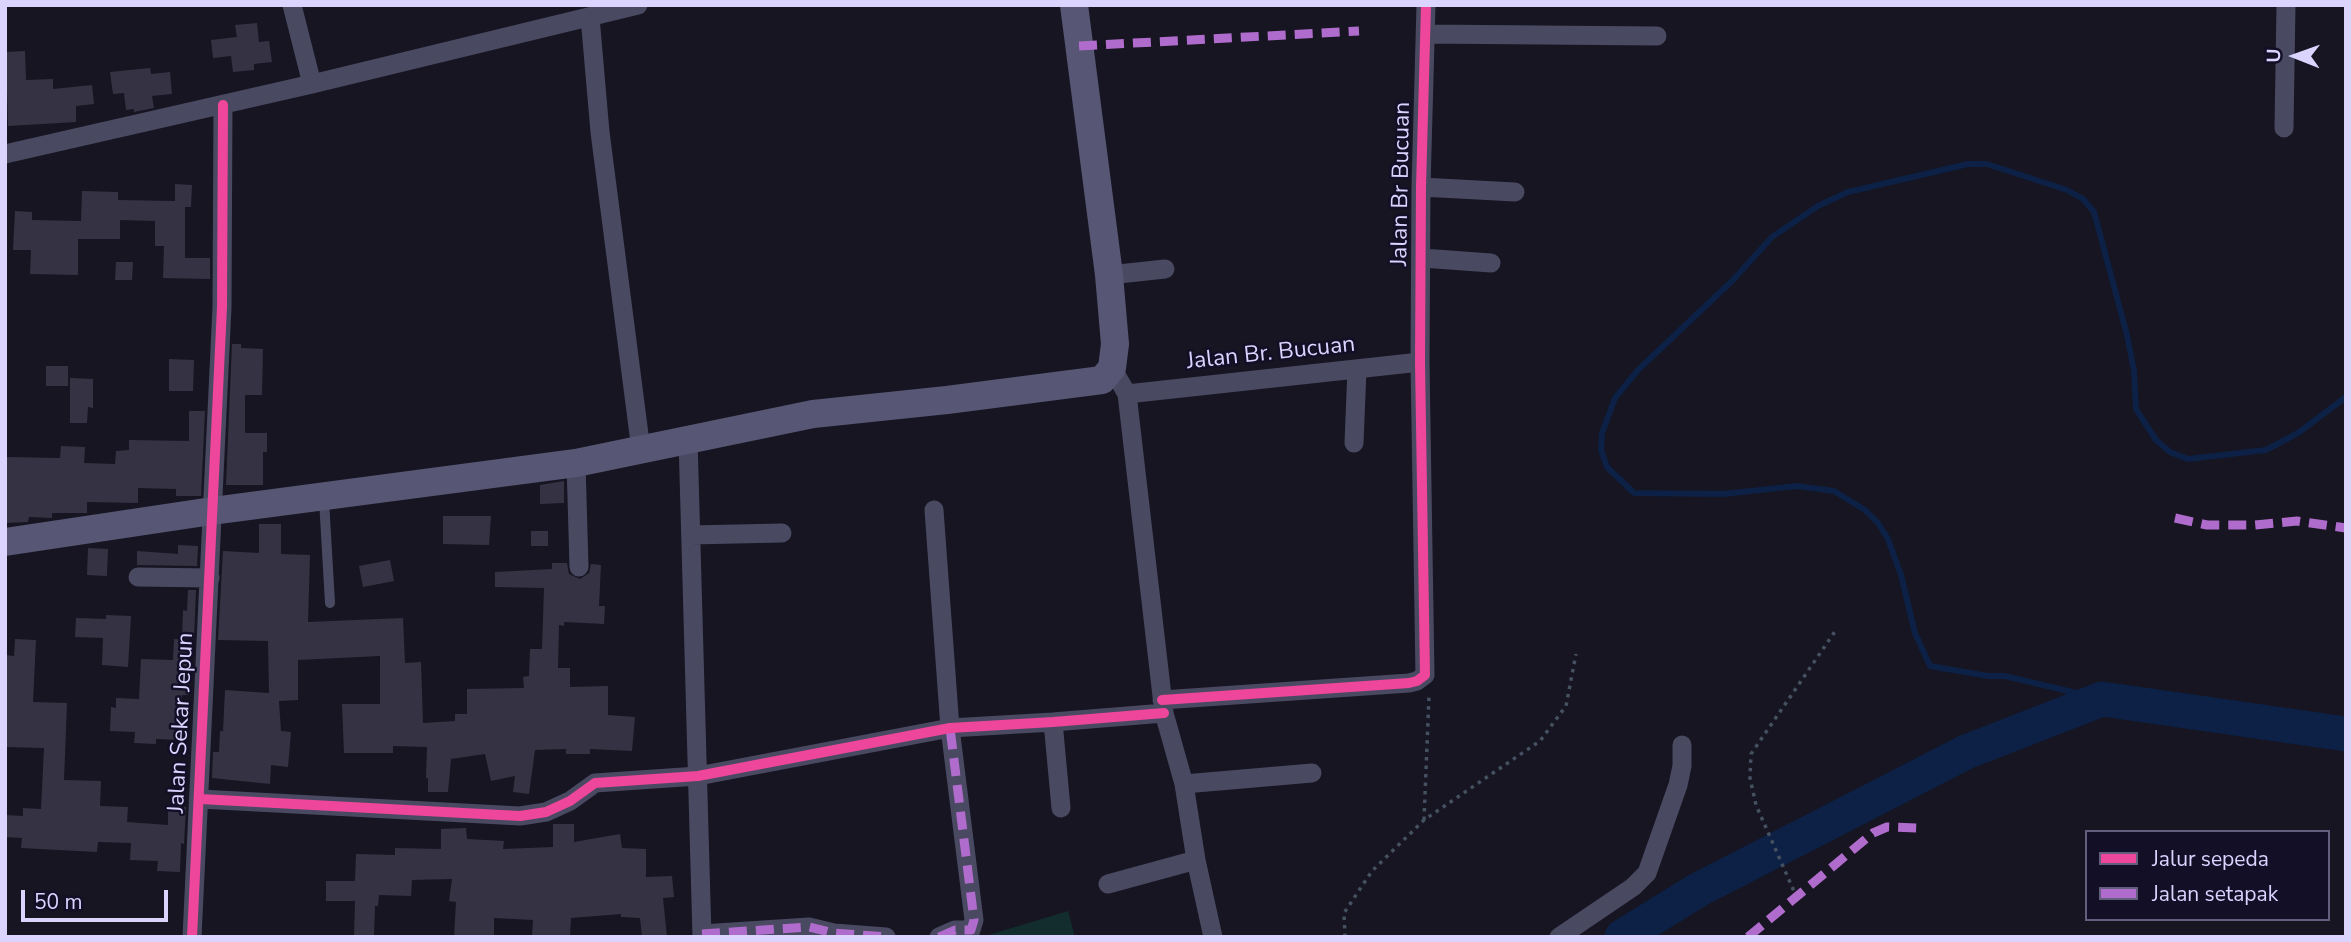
<!DOCTYPE html>
<style>
body{margin:0}
#map{position:relative;width:2351px;height:942px;overflow:hidden;background:#161521;font-family:"Nunito Sans",sans-serif}
canvas{display:block}
.frame{position:absolute;inset:0;border:7px solid #dad4ff;pointer-events:none}
.legend{position:absolute;left:2085px;top:830px;width:245px;height:91px;box-sizing:border-box;background:#130f27;border:2px solid #635e7d;margin:0;padding:9px 12px;list-style:none;font-size:21px;color:#dad4ff}
.legend li{display:flex;align-items:center;gap:14px;height:35px}
.legend b{width:35px;border:2px solid #635e7d}
.north{position:absolute;left:2260px;top:21px;width:70px;height:70px;-webkit-text-stroke:5px #130f27;paint-order:stroke;rotate:271deg;font-size:19px;font-weight:700;line-height:28px;text-align:center;color:#dad4ff}
.north::after{content:'';display:block;margin:auto;width:24px;height:32px;background:#dad4ff;clip-path:polygon(50% 0,100% 100%,50% 72%,0 100%)}
.scale{position:absolute;left:21px;top:890px;width:147px;height:32px;box-sizing:border-box;border:4px solid #dad4ff;border-top:0;padding-left:9px;font-size:21px;line-height:24px;white-space:nowrap;color:#dad4ff;-webkit-text-stroke:5px #130f27;paint-order:stroke}
</style>
<div id="map">
<canvas width="2351" height="942"></canvas>
<div class="frame"></div>
<ul class="legend">
<li><b style="height:9px;background:#ed469a"></b>Jalur sepeda</li>
<li><b style="height:9px;background:#b06ccc"></b>Jalan setapak</li>
</ul>
<div class="north">U</div>
<div class="scale">50 m</div>
</div>
<script>
const ctx = document.querySelector('canvas').getContext('2d');
ctx.lineJoin = 'round';
function fill(path, color) { ctx.fillStyle = color; ctx.fill(path, 'evenodd'); }
const shape = rows => new Path2D(rows.map(r => 'M' + r).join(''));
function trace(path, color, width, dash) { ctx.strokeStyle = color; ctx.lineWidth = width; ctx.lineCap = dash ? 'butt' : 'round'; ctx.setLineDash(dash || []); ctx.stroke(path); }
function drawText(font, color, halo, rows, align = 'center') {
  ctx.font = font + ' "Nunito Sans",sans-serif'; ctx.lineWidth = 5; ctx.setLineDash([]); ctx.textBaseline = 'middle'; ctx.strokeStyle = halo; ctx.fillStyle = color; for (const [text, x, y, turn = 0] of rows) {
    ctx.save(); ctx.translate(x, y); ctx.rotate((+turn || 0) * Math.PI / 180); ctx.textAlign = isNaN(turn) ? turn : align; if (halo) ctx.strokeText(text, 0, 0); ctx.fillText(text, 0, 0); ctx.restore();
  }
}
const green = shape([
 [1068,911,1075,937,982,937]
]);
const stream = shape([
 [2102,699,2005,676,1988,676,1930,666,1915,633,1901,575,1888,539,1878,523,1865,510,1834,491,1797,486,1724,494,1634,493,1607,467,1601,450,1602,433,1615,398,1638,370,1733,280,1772,237,1818,206,1848,192,1968,164,1987,164,2067,190,2083,199,2094,212,2127,335,2134,371,2136,409,2156,440,2170,452,2188,459,2266,450,2298,433,2346,397]
]);
const river = shape([
 [1622,937,1698,890,1966,752,2102,699,2346,734]
]);
const building = shape([
 [257,23,259,42,269,41,272,62,254,64,254,70,233,72,231,56,213,58,211,40,237,37,235,25],
 [25,51,26,80,53,79,53,89,92,85,94,104,76,106,76,122,8,126,6,52],
 [150,68,151,74,170,72,172,94,152,96,154,108,134,112,134,109,126,110,124,93,113,94,110,72],
 [175,184,192,185,191,207,185,207,185,258,210,258,210,279,163,278,164,246,155,246,155,221,120,220,120,239,78,239,78,275,30,274,31,250,13,250,15,211,32,212,32,220,81,221,82,191,118,192,118,200,175,201],
 [116,262,133,262,132,280,115,280],
 [232,344,241,344,241,348,263,349,262,395,245,395,245,433,267,433,267,452,263,452,263,485,226,485],
 [169,359,194,360,193,391,169,391],
 [46,366,68,366,68,386,46,386],
 [70,378,93,379,93,408,88,407,87,423,70,423],
 [189,411,205,411,201,496,176,496,176,489,138,488,138,503,87,502,87,513,52,513,52,518,29,517,28,522,5,523,5,457,60,458,61,446,85,447,84,463,115,464,116,451,129,450,129,440,189,441],
 [564,481,564,503,540,504,540,485],
 [443,516,491,516,489,545,443,544],
 [259,524,281,524,281,554,310,555,308,622,403,618,405,663,421,662,423,723,455,721,455,714,467,714,467,689,524,688,523,677,529,676,530,649,542,649,544,588,495,587,495,572,552,569,552,563,567,563,569,574,580,579,589,573,591,564,601,565,599,606,605,606,604,624,564,622,564,626,559,625,558,668,570,668,570,687,608,686,608,715,635,717,632,751,590,749,590,754,566,754,566,749,535,750,529,794,513,792,515,776,491,781,485,754,451,759,448,792,428,792,428,778,426,778,427,747,393,746,393,753,344,753,342,704,380,704,380,656,298,660,298,700,279,701,281,731,291,732,288,767,271,765,270,784,212,778,213,752,219,752,220,731,223,731,225,690,269,693,268,641,218,640,223,551,259,553],
 [531,531,548,531,548,546,531,546],
 [178,545,198,546,197,566,137,565,137,551,178,554],
 [88,548,108,549,107,576,87,575],
 [390,560,394,581,363,587,359,566],
 [188,590,196,590,194,639,182,639,183,610,187,611],
 [106,615,131,616,128,667,102,665,103,638,75,637,76,618,106,619],
 [15,639,36,640,33,702,67,703,64,780,101,781,100,806,128,807,127,822,168,825,168,807,186,807,184,844,181,843,180,872,157,871,158,861,130,860,131,843,98,842,97,852,21,848,22,838,5,837,5,815,23,816,23,808,41,809,44,748,5,747,5,655,14,656],
 [174,639,191,640,189,695,182,695,180,740,156,739,156,744,134,743,135,732,110,731,111,707,116,708,116,698,139,699,141,659,173,660],
 [553,824,574,824,574,842,620,834,622,848,646,849,646,877,672,876,674,897,663,898,667,937,642,937,640,918,621,917,621,914,571,918,570,937,532,937,533,920,494,918,494,937,454,937,456,902,449,901,452,879,412,880,411,896,379,895,378,906,375,906,374,937,354,937,355,901,326,901,326,881,355,881,356,854,395,855,395,848,441,849,441,829,466,828,467,839,504,841,503,849,553,847]
]);
const path = shape([
 [1424,820,1429,696],
 [1797,898,1756,805,1750,778,1751,754,1836,630],
 [1345,937,1344,913,1372,871,1424,820,1540,741,1566,706,1576,654]
]);
const service = shape([
 [324,500,330,603]
]);
const minor = shape([
 [292,5,312,84],
 [590,17,600,132,641,450],
 [1426,34,1657,36],
 [2284,128,2286,5],
 [5,154,312,84,638,5],
 [1421,187,1515,192],
 [1422,258,1491,263],
 [1109,275,1165,269],
 [1112,368,1127,394,1164,713,1184,784,1196,860,1213,937],
 [1127,394,1420,362],
 [688,439,702,937],
 [1354,443,1357,369],
 [576,463,579,567],
 [934,510,950,728,974,920,971,930,955,930,939,937],
 [691,535,782,533],
 [138,577,210,578],
 [1162,700,1409,683,1417,681,1425,675,1420,362,1421,187,1426,5],
 [1053,722,1061,808],
 [1184,784,1312,773],
 [200,799,520,816,546,812,570,801,595,783,698,776,950,728,1053,722,1164,713],
 [1108,884,1196,860],
 [702,934,809,927,834,933,886,937],
 [192,937,222,307,223,105],
 [1559,937,1633,887,1647,873,1678,785,1682,766,1682,745]
]);
const secondary = shape([
 [5,542,212,511,576,463,813,414,947,400,1102,380,1112,368,1115,344,1109,275,1074,5]
]);
const quiet = shape([
 [1079,46,1359,31],
 [2175,518,2207,525,2255,525,2297,521,2346,528],
 [702,934,809,927,834,933,886,937],
 [939,937,955,930,971,930,974,920,950,728],
 [1748,937,1873,833,1887,827,1920,828]
]);
const cycleway = shape([
 [1162,700,1409,683,1417,681,1425,675,1420,362,1421,187,1426,5],
 [200,799,520,816,546,812,570,801,595,783,698,776,950,728,1053,722,1164,713],
 [192,937,222,307,223,105]
]);
const streetNames = [
 ["Jalan Br Bucuan",1402,184,-89],
 ["Jalan Br. Bucuan",1271,354,-6],
 ["Jalan Sekar Jepun",182,723,-87]
];
fill(green, '#132d2e');
trace(stream, '#0c2145', 6);
trace(river, '#0c2145', 35);
fill(building, '#353343');
trace(path, '#455160', 3.5, [3.5, 5]);
trace(service, '#4a4962', 10);
trace(minor, '#4a4962', 19);
trace(secondary, '#575674', 28);
trace(quiet, '#b06ccc', 9, [18, 9]);
trace(cycleway, '#ed469a', 10);
drawText('23px', '#dad4ff', '#130f27', streetNames);
</script>
